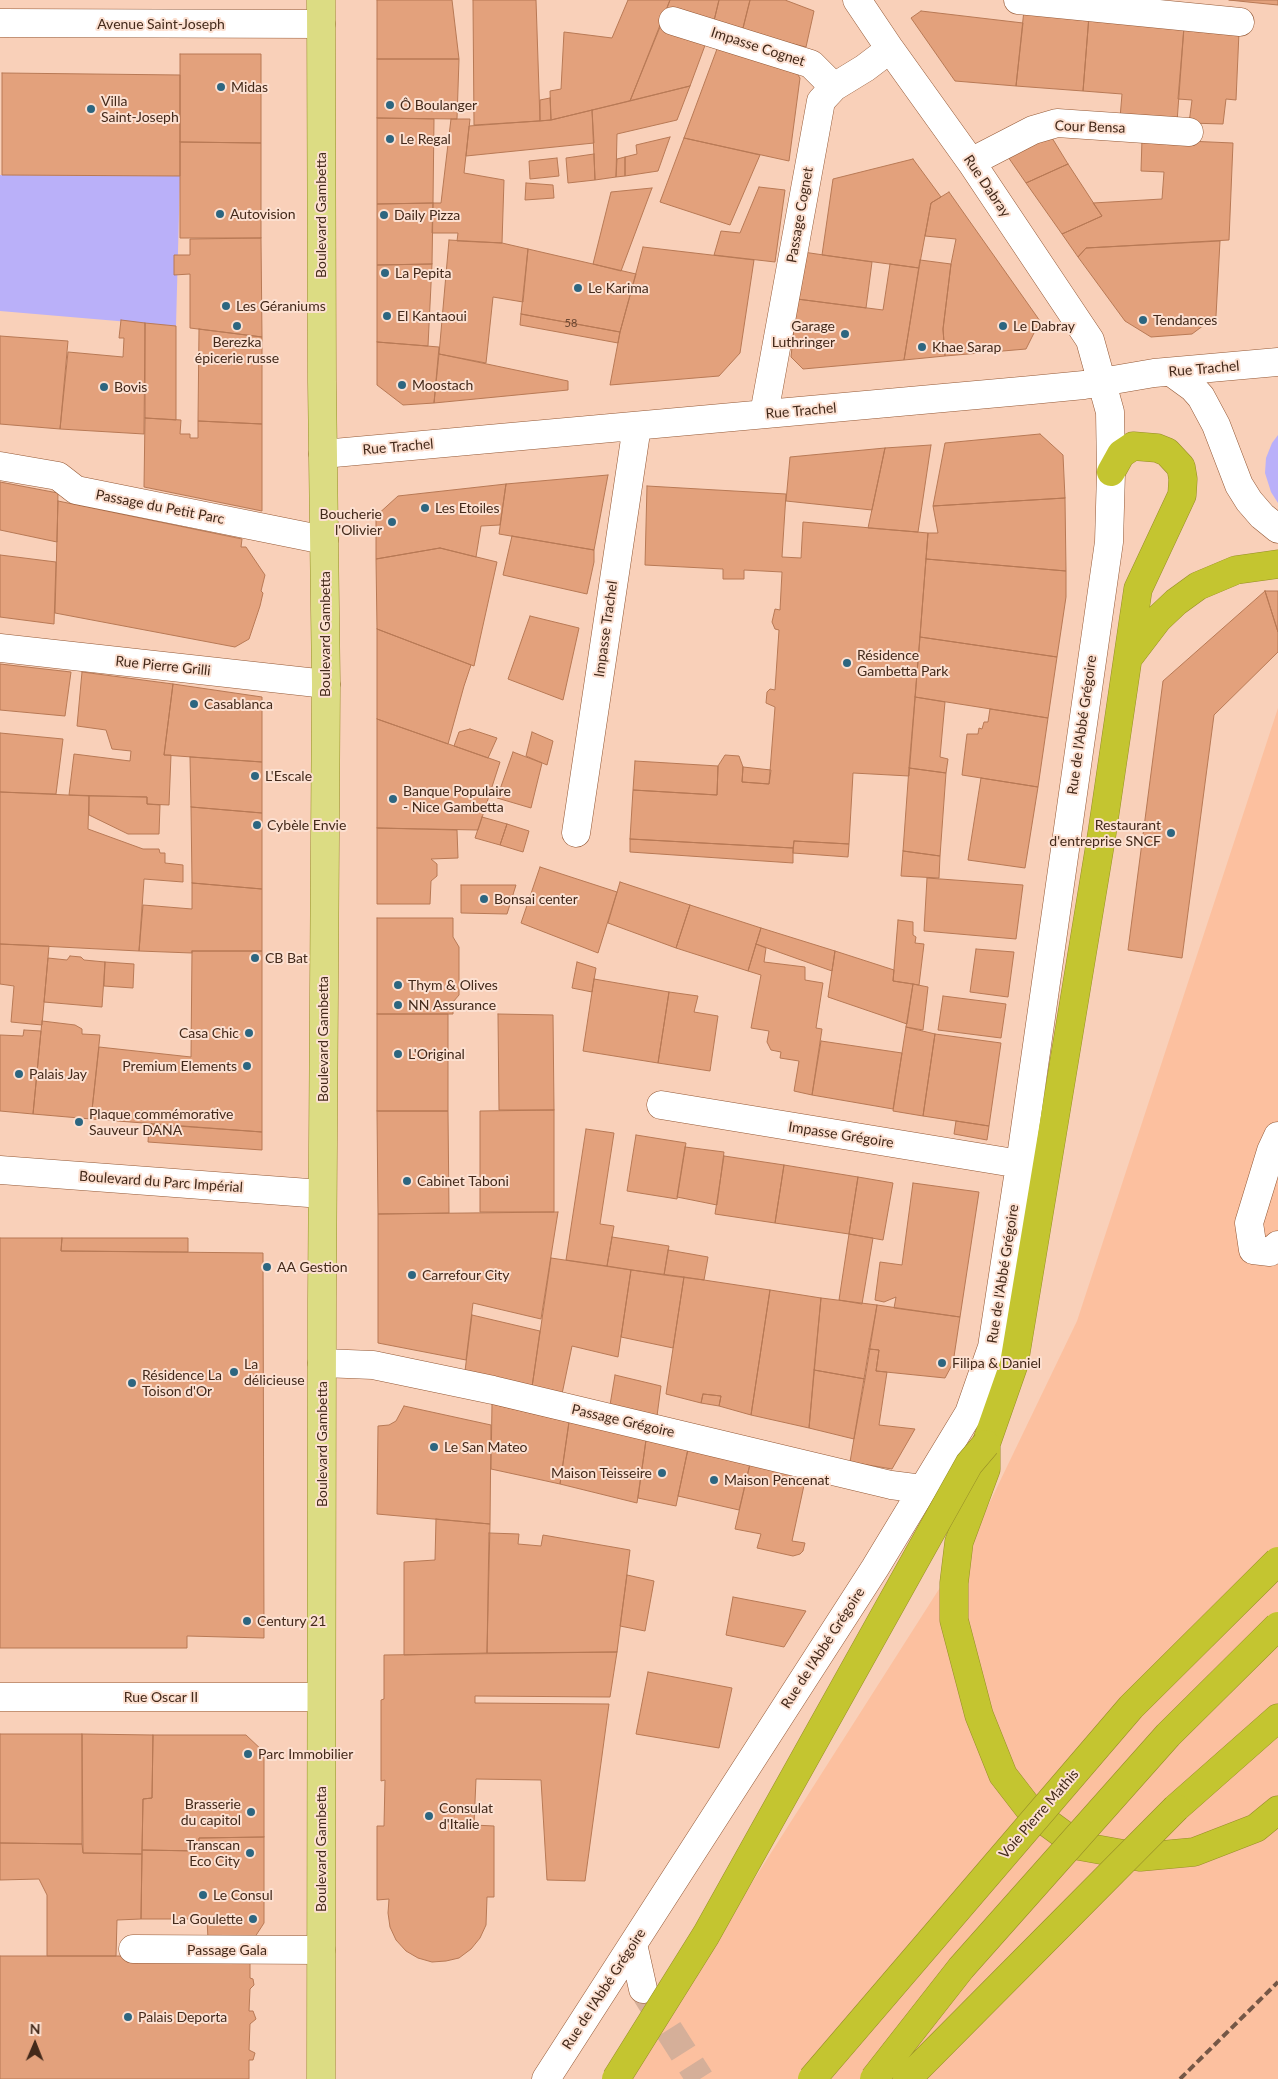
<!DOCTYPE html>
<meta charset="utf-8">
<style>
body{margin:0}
#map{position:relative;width:1278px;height:2079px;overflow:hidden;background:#f9d0b9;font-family:Lato,sans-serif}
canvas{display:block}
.north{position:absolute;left:10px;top:2019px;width:50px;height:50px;-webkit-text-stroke:4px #fce0d1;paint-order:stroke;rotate:1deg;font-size:14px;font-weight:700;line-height:20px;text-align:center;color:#43291a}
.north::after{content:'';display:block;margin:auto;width:18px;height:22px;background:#43291a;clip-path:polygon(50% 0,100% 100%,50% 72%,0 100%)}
</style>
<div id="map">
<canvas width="1278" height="2079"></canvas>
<div class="north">N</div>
</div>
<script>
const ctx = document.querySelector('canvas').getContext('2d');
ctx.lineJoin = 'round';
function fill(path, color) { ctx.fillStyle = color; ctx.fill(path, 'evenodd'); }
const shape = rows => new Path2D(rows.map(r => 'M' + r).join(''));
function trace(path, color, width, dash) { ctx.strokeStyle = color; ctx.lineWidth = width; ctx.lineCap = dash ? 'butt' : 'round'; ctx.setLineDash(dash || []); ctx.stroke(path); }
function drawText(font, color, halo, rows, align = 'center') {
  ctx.font = font + ' Lato,sans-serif'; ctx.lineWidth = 4; ctx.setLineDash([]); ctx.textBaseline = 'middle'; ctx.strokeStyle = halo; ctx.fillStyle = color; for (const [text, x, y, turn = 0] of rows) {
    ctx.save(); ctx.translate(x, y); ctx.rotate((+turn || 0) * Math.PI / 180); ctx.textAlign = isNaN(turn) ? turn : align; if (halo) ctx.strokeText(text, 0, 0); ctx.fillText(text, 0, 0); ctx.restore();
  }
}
const built = shape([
 [1278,708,1278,2079,627,2079,976,1531,1077,1321]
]);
const green = shape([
 [0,175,180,176,176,326,0,311],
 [1278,435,1278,503,1271,492,1265,473,1266,458,1272,443]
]);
const building = shape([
 [377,0,452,0,459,59,377,59,377,0],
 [473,0,536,0,540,121,474,125,473,0],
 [628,0,670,0,630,101,551,120,550,91,561,89,564,32,612,38,628,0],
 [670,0,719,0,713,25,665,13,670,0],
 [719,0,750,0,742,32,713,25,719,0],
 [750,0,785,0,814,11,806,47,742,32,750,0],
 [1229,0,1278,0,1278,5,1248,2,1229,0],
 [1024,10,1089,16,1083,91,1016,86,1024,10],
 [921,11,1023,23,1016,86,955,81,911,18,921,11],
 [1089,16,1184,27,1177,122,1120,118,1122,94,1083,91,1089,16],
 [660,27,707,40,690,86,630,101,660,27],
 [1184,27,1239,32,1236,100,1226,99,1223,124,1189,123,1192,100,1178,99,1184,27],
 [717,49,792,66,800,78,789,161,684,138,717,49],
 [180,54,261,54,261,143,180,142,180,54],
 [377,59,459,59,457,119,377,118,377,59],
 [2,73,180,75,180,176,2,175,2,73],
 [690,86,677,120,617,134,616,177,595,180,592,110,690,86],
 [550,98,551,120,540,121,540,100,550,98],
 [592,110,594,143,466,156,469,126,551,120,592,110],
 [377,118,434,119,433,203,377,204,377,118],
 [451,119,470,119,464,173,504,180,502,243,457,241,458,233,432,233,433,203,441,203,451,119],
 [1049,133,1068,164,1026,183,1006,154,1049,133],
 [670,137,658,171,625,176,625,157,637,154,636,145,670,137],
 [684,138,760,155,730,225,660,202,684,138],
 [1142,139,1233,143,1229,240,1086,248,1078,257,1062,234,1102,216,1093,203,1162,199,1164,172,1141,171,1142,139],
 [180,142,261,143,261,238,180,238,180,142],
 [594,154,595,180,568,183,566,158,594,154],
 [625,157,625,176,616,177,617,159,625,157],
 [557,158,559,176,530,179,529,161,557,158],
 [913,159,941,197,931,203,919,268,822,255,833,179,913,159],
 [1068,164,1102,216,1062,234,1026,183,1068,164],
 [526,183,553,185,554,198,525,200,526,183],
 [759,187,785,190,775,262,714,255,721,231,740,233,759,187],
 [652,188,621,271,593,264,611,192,652,188],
 [949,192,1040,321,1026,349,945,356,943,329,951,264,956,239,925,236,931,203,949,192],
 [433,203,432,264,377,265,377,204,433,203],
 [261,238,262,337,190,328,190,274,174,275,174,255,190,255,190,239,261,238],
 [449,240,502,243,528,249,523,302,493,297,486,363,439,354,449,240],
 [1220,241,1216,316,1192,334,1151,337,1125,321,1078,257,1086,248,1220,241],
 [643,247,754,260,740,353,719,376,610,385,620,332,643,247],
 [528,249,636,274,620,332,521,314,528,249],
 [803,252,872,262,866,308,797,299,803,252],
 [920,260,951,264,943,329,945,356,904,360,920,260],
 [432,264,428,346,377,342,377,265,432,264],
 [890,264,919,268,904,360,803,369,791,357,797,299,883,310,890,264],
 [521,314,620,332,618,343,520,325,521,314],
 [121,320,145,323,144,434,60,429,68,352,123,357,124,338,119,338,121,320],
 [145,323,176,326,176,420,145,418,145,323],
 [199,329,262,337,262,424,198,421,199,329],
 [0,336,68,341,60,429,0,424,0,336],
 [377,342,439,347,434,403,403,405,377,385,377,342],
 [439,354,568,381,568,390,434,403,439,354],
 [145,418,181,420,180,434,190,434,190,438,198,438,198,421,262,424,262,511,144,487,145,418],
 [1040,434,1063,455,1065,498,933,506,945,443,1040,434],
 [931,445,918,532,868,528,885,448,931,445],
 [885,448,872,510,786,501,790,457,885,448],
 [608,475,594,550,499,534,506,484,608,475],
 [0,482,58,493,57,542,0,530,0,482],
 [506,484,500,525,481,526,476,557,440,548,376,559,376,516,398,496,506,484],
 [647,486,786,494,782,557,801,558,803,522,928,533,909,776,853,773,849,844,794,841,793,848,630,839,633,790,717,795,718,766,725,755,739,756,743,767,742,782,769,784,775,707,766,703,767,692,770,689,775,690,779,630,775,629,772,622,775,609,780,610,782,572,744,570,744,579,723,579,723,569,645,565,647,486],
 [1065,498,1066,571,926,559,928,533,938,533,933,506,1065,498],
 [58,501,242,539,241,547,246,547,265,575,261,591,263,593,260,606,249,639,235,647,55,613,58,501],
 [512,536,594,550,594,562,587,594,503,575,512,536],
 [440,548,497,562,474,666,377,629,376,559,440,548],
 [0,555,56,562,54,624,0,617,0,555],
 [926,559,1066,571,1066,597,1057,657,920,637,926,559],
 [1265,591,1278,632,1278,652,1214,715,1182,958,1128,950,1163,681,1265,591],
 [1265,591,1278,591,1278,632,1265,591],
 [530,616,579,628,563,700,508,679,530,616],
 [377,629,471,665,464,686,448,744,377,719,377,629],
 [920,637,1057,657,1048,718,915,697,920,637],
 [0,664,71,672,65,716,0,710,0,664],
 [82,672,173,684,164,755,171,755,169,805,147,804,147,797,69,795,74,754,130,761,131,751,112,749,106,730,77,726,82,672],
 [173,684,262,697,262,762,164,755,173,684],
 [915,697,945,702,940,757,948,759,946,773,909,768,915,697],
 [990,709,1048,718,1038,787,962,775,967,734,978,734,979,728,982,729,984,722,988,722,990,709],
 [377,719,500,762,478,830,377,828,377,719],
 [470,729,497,738,488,758,454,746,459,732,470,729],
 [532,732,553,741,547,765,526,756,532,732],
 [0,733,63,739,56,794,0,792,0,733],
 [513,752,542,763,531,808,497,798,513,752],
 [190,757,262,762,262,813,191,807,190,757],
 [635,761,718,766,717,795,633,790,635,761],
 [743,767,771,770,769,784,742,782,743,767],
 [909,768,946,773,940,856,903,851,909,768],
 [981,778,1038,787,1025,868,968,860,981,778],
 [0,792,89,796,88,829,143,849,159,849,160,853,165,853,165,863,183,865,183,882,144,879,139,951,0,944,0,792],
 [89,796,147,797,147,804,160,805,159,834,128,834,89,815,89,796],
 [191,807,262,813,262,889,192,883,191,807],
 [482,817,507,824,500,845,475,838,482,817],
 [507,824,529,831,523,852,500,845,507,824],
 [377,828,457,830,458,858,431,859,437,864,437,876,431,881,430,904,377,904,377,828],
 [630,839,793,848,793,863,630,852,630,839],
 [794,841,849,844,848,857,793,853,794,841],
 [903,851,940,856,939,878,901,876,903,851],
 [540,867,617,892,598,953,521,923,540,867],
 [927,878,1023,885,1016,939,924,931,927,878],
 [620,882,690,905,676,948,608,923,620,882],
 [192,883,262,889,262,951,192,951,192,953,139,951,143,905,192,909,192,883],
 [461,885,516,885,507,914,461,913,461,885],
 [690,905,761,928,748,971,676,948,690,905],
 [377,918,453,918,453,937,459,947,459,995,453,1002,453,1014,377,1014,377,918],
 [898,920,913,922,913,935,916,937,915,943,924,944,919,985,893,981,898,920],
 [761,928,835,951,832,971,756,944,761,928],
 [0,944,49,946,42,1025,11,1022,14,986,0,984,0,944],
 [756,944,766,948,764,962,805,967,805,980,823,983,816,1028,822,1029,812,1095,794,1091,799,1061,780,1058,781,1052,771,1050,767,1042,769,1031,751,1028,761,975,748,971,756,944],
 [976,949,1014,952,1008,997,970,992,976,949],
 [192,951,262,951,262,1132,91,1119,99,1047,191,1057,192,951],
 [835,951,894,970,893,981,913,984,907,1024,828,997,835,951],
 [70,956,81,957,84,960,105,962,102,1007,44,1002,48,958,67,960,70,956],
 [105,962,134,964,133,988,104,986,105,962],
 [577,962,596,968,592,992,572,988,577,962],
 [594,979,669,992,658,1063,583,1051,594,979],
 [913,984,928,987,923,1030,906,1027,913,984],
 [669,992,698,996,694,1012,718,1016,710,1071,658,1063,669,992],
 [943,996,1006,1004,1001,1038,938,1030,943,996],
 [377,1014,448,1014,448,1111,377,1111,377,1014],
 [498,1014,553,1015,554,1110,499,1110,498,1014],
 [42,1021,75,1025,82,1029,82,1034,100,1035,91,1119,33,1114,42,1021],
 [906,1027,935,1034,923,1116,893,1111,906,1027],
 [24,1030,41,1031,33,1114,0,1111,0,1035,23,1036,24,1030],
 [935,1034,1001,1043,989,1126,923,1116,935,1034],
 [821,1041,902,1053,893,1109,812,1095,821,1041],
 [554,1110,554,1212,480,1212,480,1111,554,1110],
 [377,1111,448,1111,449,1213,378,1214,377,1111],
 [956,1121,989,1126,987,1140,954,1134,956,1121],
 [149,1124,262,1132,262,1150,148,1142,149,1124],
 [586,1129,614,1133,600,1224,614,1226,607,1266,566,1260,586,1129],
 [636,1135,686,1143,677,1199,627,1191,636,1135],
 [685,1147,724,1152,717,1205,677,1197,685,1147],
 [724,1156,784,1165,775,1223,715,1214,724,1156],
 [784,1165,858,1177,849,1234,775,1223,784,1165],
 [858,1177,893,1183,883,1240,849,1234,858,1177],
 [913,1183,979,1192,960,1317,894,1308,896,1297,884,1302,875,1300,880,1262,902,1265,913,1183],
 [558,1212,541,1319,473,1303,466,1360,378,1343,378,1214,558,1212],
 [849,1234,873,1238,862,1304,839,1300,849,1234],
 [612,1237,669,1246,664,1275,607,1266,612,1237],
 [0,1238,62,1238,61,1251,263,1253,264,1638,187,1636,187,1648,0,1648,0,1238],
 [62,1238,188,1238,188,1252,61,1251,62,1238],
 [668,1250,708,1257,704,1280,664,1275,668,1250],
 [551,1258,631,1270,618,1357,572,1346,562,1394,532,1387,551,1258],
 [631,1270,684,1277,673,1348,621,1337,631,1270],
 [684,1277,770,1290,751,1415,719,1406,721,1396,703,1394,701,1403,666,1394,684,1277],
 [770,1290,821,1298,809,1428,751,1415,770,1290],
 [821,1298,877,1305,865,1379,814,1370,821,1298],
 [877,1305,960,1317,953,1363,945,1378,876,1371,879,1350,869,1349,877,1305],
 [472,1315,540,1331,532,1387,465,1371,472,1315],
 [869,1349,879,1350,876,1371,887,1372,879,1425,915,1429,892,1469,850,1462,869,1349],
 [814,1370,865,1379,854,1439,809,1428,814,1370],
 [615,1375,661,1386,657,1416,610,1405,615,1375],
 [703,1394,721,1396,719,1406,701,1403,703,1394],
 [492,1404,569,1422,560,1484,491,1469,492,1404],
 [404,1406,491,1425,490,1524,377,1514,378,1426,389,1425,396,1421,404,1406],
 [569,1422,646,1440,637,1503,560,1484,569,1422],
 [646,1440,688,1449,676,1506,638,1498,646,1440],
 [688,1449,750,1464,739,1510,678,1496,688,1449],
 [750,1464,806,1476,792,1541,805,1543,803,1551,800,1554,793,1556,757,1548,761,1534,735,1529,750,1464],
 [436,1519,490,1524,487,1653,404,1655,404,1562,435,1560,436,1519],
 [489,1533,519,1534,518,1544,541,1546,543,1535,630,1550,617,1652,487,1653,489,1533],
 [627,1575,654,1581,645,1631,620,1626,627,1575],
 [733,1597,806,1611,784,1647,726,1635,733,1597],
 [617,1652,610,1697,475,1696,475,1703,609,1704,585,1881,547,1880,541,1780,476,1779,474,1825,494,1826,494,1897,487,1897,486,1925,480,1938,471,1949,459,1958,446,1961,432,1962,418,1958,406,1951,396,1940,390,1927,388,1913,389,1899,377,1900,377,1826,384,1826,385,1780,381,1781,381,1700,384,1699,384,1655,617,1652],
 [648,1672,732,1688,719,1748,636,1734,648,1672],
 [0,1734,82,1734,82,1844,0,1843,0,1734],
 [82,1734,153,1735,152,1798,143,1799,142,1854,83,1853,82,1734],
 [153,1735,246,1735,264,1752,264,1837,199,1838,198,1851,142,1850,143,1799,152,1798,153,1735],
 [264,1837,264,1923,253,1940,208,1939,207,1919,141,1919,142,1850,198,1851,199,1838,264,1837],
 [0,1843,82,1844,83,1853,142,1854,141,1919,117,1920,116,1956,47,1956,47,1895,39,1879,0,1880,0,1843],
 [0,1956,176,1956,251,1963,250,1964,250,1978,253,1979,254,1985,250,1989,249,2011,253,2011,256,2019,250,2024,249,2050,255,2053,253,2060,249,2060,249,2079,0,2079,0,1956]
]);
const minorTunnel = shape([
 [646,1994,700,2079]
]);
const minor = shape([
 [1018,0,1240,22],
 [673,21,811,64,834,87],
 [0,23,321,24],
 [971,162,1033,130,1057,123,1189,132],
 [1171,372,1193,388,1201,397,1216,425,1239,485,1249,501,1262,516,1278,529],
 [764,414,821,101,834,87,865,68,890,49],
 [323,454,1032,390,1084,385,1154,373,1278,362],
 [0,466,58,476,76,490,324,540],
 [0,648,326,684],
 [576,833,637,426],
 [661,1105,1020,1164],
 [1278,1136,1271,1151,1249,1223,1253,1250,1270,1252,1278,1245],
 [0,1170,322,1194],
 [322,1363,373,1365,493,1390,891,1485,922,1489],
 [0,1697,321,1697],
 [633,1944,643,1989],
 [133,1949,321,1950],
 [546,2079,875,1568,969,1413,992,1347,1020,1164,1109,542,1111,472,1110,412,1090,340,971,162,890,49,857,0]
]);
const major = shape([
 [321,2079,322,1298,326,684,322,382,321,0]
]);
const highway = shape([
 [1111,472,1121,454,1133,446,1157,448,1167,452,1181,467,1183,479,1182,495,1138,589,1102,833,1014,1364,986,1444,986,1469,959,1542,954,1583,954,1620,979,1715,1003,1775,1030,1810,1079,1846,1140,1857,1194,1852,1256,1828,1278,1810],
 [1129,657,1158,619,1176,602,1198,586,1236,570,1278,564],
 [1176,1808,1278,1718]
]);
const rail = shape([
 [1180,2079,1278,1982]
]);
const highwayBridge = shape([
 [616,2079,706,1935,969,1464,986,1444],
 [812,2079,1131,1707,1278,1561],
 [874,2079,961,1968,1168,1735,1278,1626],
 [907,2079,1176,1808]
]);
const markers = [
 [221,87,5,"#2d6680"],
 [390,105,5,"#2d6680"],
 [91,109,5,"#2d6680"],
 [390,139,5,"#2d6680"],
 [220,214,5,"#2d6680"],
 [384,215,5,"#2d6680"],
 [385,273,5,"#2d6680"],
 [578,288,5,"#2d6680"],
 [226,306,5,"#2d6680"],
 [387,316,5,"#2d6680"],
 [1143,320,5,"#2d6680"],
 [237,326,5,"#2d6680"],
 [1003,326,5,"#2d6680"],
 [845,334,5,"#2d6680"],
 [922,347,5,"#2d6680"],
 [402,385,5,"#2d6680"],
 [104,387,5,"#2d6680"],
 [425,508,5,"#2d6680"],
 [392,522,5,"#2d6680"],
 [847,663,5,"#2d6680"],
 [194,704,5,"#2d6680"],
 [255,776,5,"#2d6680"],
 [393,799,5,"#2d6680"],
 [257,825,5,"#2d6680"],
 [1171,833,5,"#2d6680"],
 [484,899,5,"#2d6680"],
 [255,958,5,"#2d6680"],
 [398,985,5,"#2d6680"],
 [398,1005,5,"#2d6680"],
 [249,1033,5,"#2d6680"],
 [398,1054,5,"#2d6680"],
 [247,1066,5,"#2d6680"],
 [19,1074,5,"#2d6680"],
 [79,1122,5,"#2d6680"],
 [407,1181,5,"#2d6680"],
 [267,1267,5,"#2d6680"],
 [412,1275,5,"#2d6680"],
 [942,1363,5,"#2d6680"],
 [234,1372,5,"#2d6680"],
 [132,1383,5,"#2d6680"],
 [434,1447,5,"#2d6680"],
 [662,1473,5,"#2d6680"],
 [714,1480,5,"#2d6680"],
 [247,1621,5,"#2d6680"],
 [248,1754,5,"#2d6680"],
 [251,1812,5,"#2d6680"],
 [429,1816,5,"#2d6680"],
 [250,1853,5,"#2d6680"],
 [203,1895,5,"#2d6680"],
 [253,1919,5,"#2d6680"],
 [128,2017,5,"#2d6680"]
];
const numberNames = [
 ["58",571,323]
];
const streetNames = [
 ["Avenue Saint-Joseph",161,24],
 ["Impasse Cognet",758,47,18],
 ["Cour Bensa",1090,127,2],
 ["Rue Dabray",987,186,56],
 ["Boulevard Gambetta",321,215,-90],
 ["Passage Cognet",800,215,-80],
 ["Rue Trachel",1204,369,-5],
 ["Rue Trachel",801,411,-5],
 ["Rue Trachel",398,447,-5],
 ["Passage du Petit Parc",160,507,11],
 ["Impasse Trachel",606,629,-82],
 ["Boulevard Gambetta",325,634,-90],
 ["Rue Pierre Grilli",163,666,6],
 ["Rue de l'Abbé Grégoire",1082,725,-82],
 ["Boulevard Gambetta",323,1039,-90],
 ["Impasse Grégoire",841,1135,9],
 ["Boulevard du Parc Impérial",161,1182,4],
 ["Rue de l'Abbé Grégoire",1003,1274,-81],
 ["Passage Grégoire",623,1421,13],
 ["Boulevard Gambetta",322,1444,-90],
 ["Rue de l'Abbé Grégoire",823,1648,-57],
 ["Rue Oscar II",161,1697],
 ["Voie Pierre Mathis",1039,1814,-49],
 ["Boulevard Gambetta",321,1849,-90],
 ["Passage Gala",227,1950],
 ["Rue de l'Abbé Grégoire",604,1989,-57]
];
const poiNames = [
 ["Midas",231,87],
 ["Villa",101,101],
 ["Saint-Joseph",101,117],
 ["Ô Boulanger",400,105],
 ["Le Regal",400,139],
 ["Autovision",230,214],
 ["Daily Pizza",394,215],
 ["La Pepita",395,273],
 ["Le Karima",588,288],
 ["Les Géraniums",236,306],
 ["El Kantaoui",397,316],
 ["Tendances",1153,320],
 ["Garage",835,326,"right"],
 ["Luthringer",835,342,"right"],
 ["Le Dabray",1013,326],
 ["Berezka",237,342,"center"],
 ["épicerie russe",237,358,"center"],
 ["Khae Sarap",932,347],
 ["Moostach",412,385],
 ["Bovis",114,387],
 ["Les Etoiles",435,508],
 ["Boucherie",382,514,"right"],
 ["l'Olivier",382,530,"right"],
 ["Résidence",857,655],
 ["Gambetta Park",857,671],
 ["Casablanca",204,704],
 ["L'Escale",265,776],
 ["Banque Populaire",403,791],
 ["- Nice Gambetta",403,807],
 ["Cybèle Envie",267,825],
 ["Restaurant",1161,825,"right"],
 ["d'entreprise SNCF",1161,841,"right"],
 ["Bonsai center",494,899],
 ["CB Bat",265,958],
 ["Thym & Olives",408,985],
 ["NN Assurance",408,1005],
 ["Casa Chic",239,1033,"right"],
 ["L'Original",408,1054],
 ["Premium Elements",237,1066,"right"],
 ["Palais Jay",29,1074],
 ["Plaque commémorative",89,1114],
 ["Sauveur DANA",89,1130],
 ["Cabinet Taboni",417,1181],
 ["AA Gestion",277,1267],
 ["Carrefour City",422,1275],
 ["Filipa & Daniel",952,1363],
 ["La",244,1364],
 ["délicieuse",244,1380],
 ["Résidence La",142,1375],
 ["Toison d'Or",142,1391],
 ["Le San Mateo",444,1447],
 ["Maison Teisseire",652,1473,"right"],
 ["Maison Pencenat",724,1480],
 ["Century 21",257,1621],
 ["Parc Immobilier",258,1754],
 ["Brasserie",241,1804,"right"],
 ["du capitol",241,1820,"right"],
 ["Consulat",439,1808],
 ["d'Italie",439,1824],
 ["Transcan",240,1845,"right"],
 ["Eco City",240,1861,"right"],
 ["Le Consul",213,1895],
 ["La Goulette",243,1919,"right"],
 ["Palais Deporta",138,2017]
];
fill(built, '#fcc09f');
fill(green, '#bab0f9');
fill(building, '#e3a17c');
trace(building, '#b87955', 1);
trace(minorTunnel, '#d5af99', 28, [28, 14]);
trace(minor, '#945835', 29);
trace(major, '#978e28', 29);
trace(highway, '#978e28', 29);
trace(minor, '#fff', 28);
trace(major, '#dcdc83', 28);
trace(highway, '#c4c530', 28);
trace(rail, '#755746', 4, [8, 4]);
trace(highwayBridge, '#978e28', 29, []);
trace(highwayBridge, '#c4c530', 28);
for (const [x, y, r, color] of markers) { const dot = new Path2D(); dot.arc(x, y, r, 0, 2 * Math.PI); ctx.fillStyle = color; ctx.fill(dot); trace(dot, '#fce0d1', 2); }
drawText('11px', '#6b4732', null, numberNames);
drawText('14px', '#43291a', '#fce0d1', streetNames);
drawText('14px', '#43291a', '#fce0d1', poiNames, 'left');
</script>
